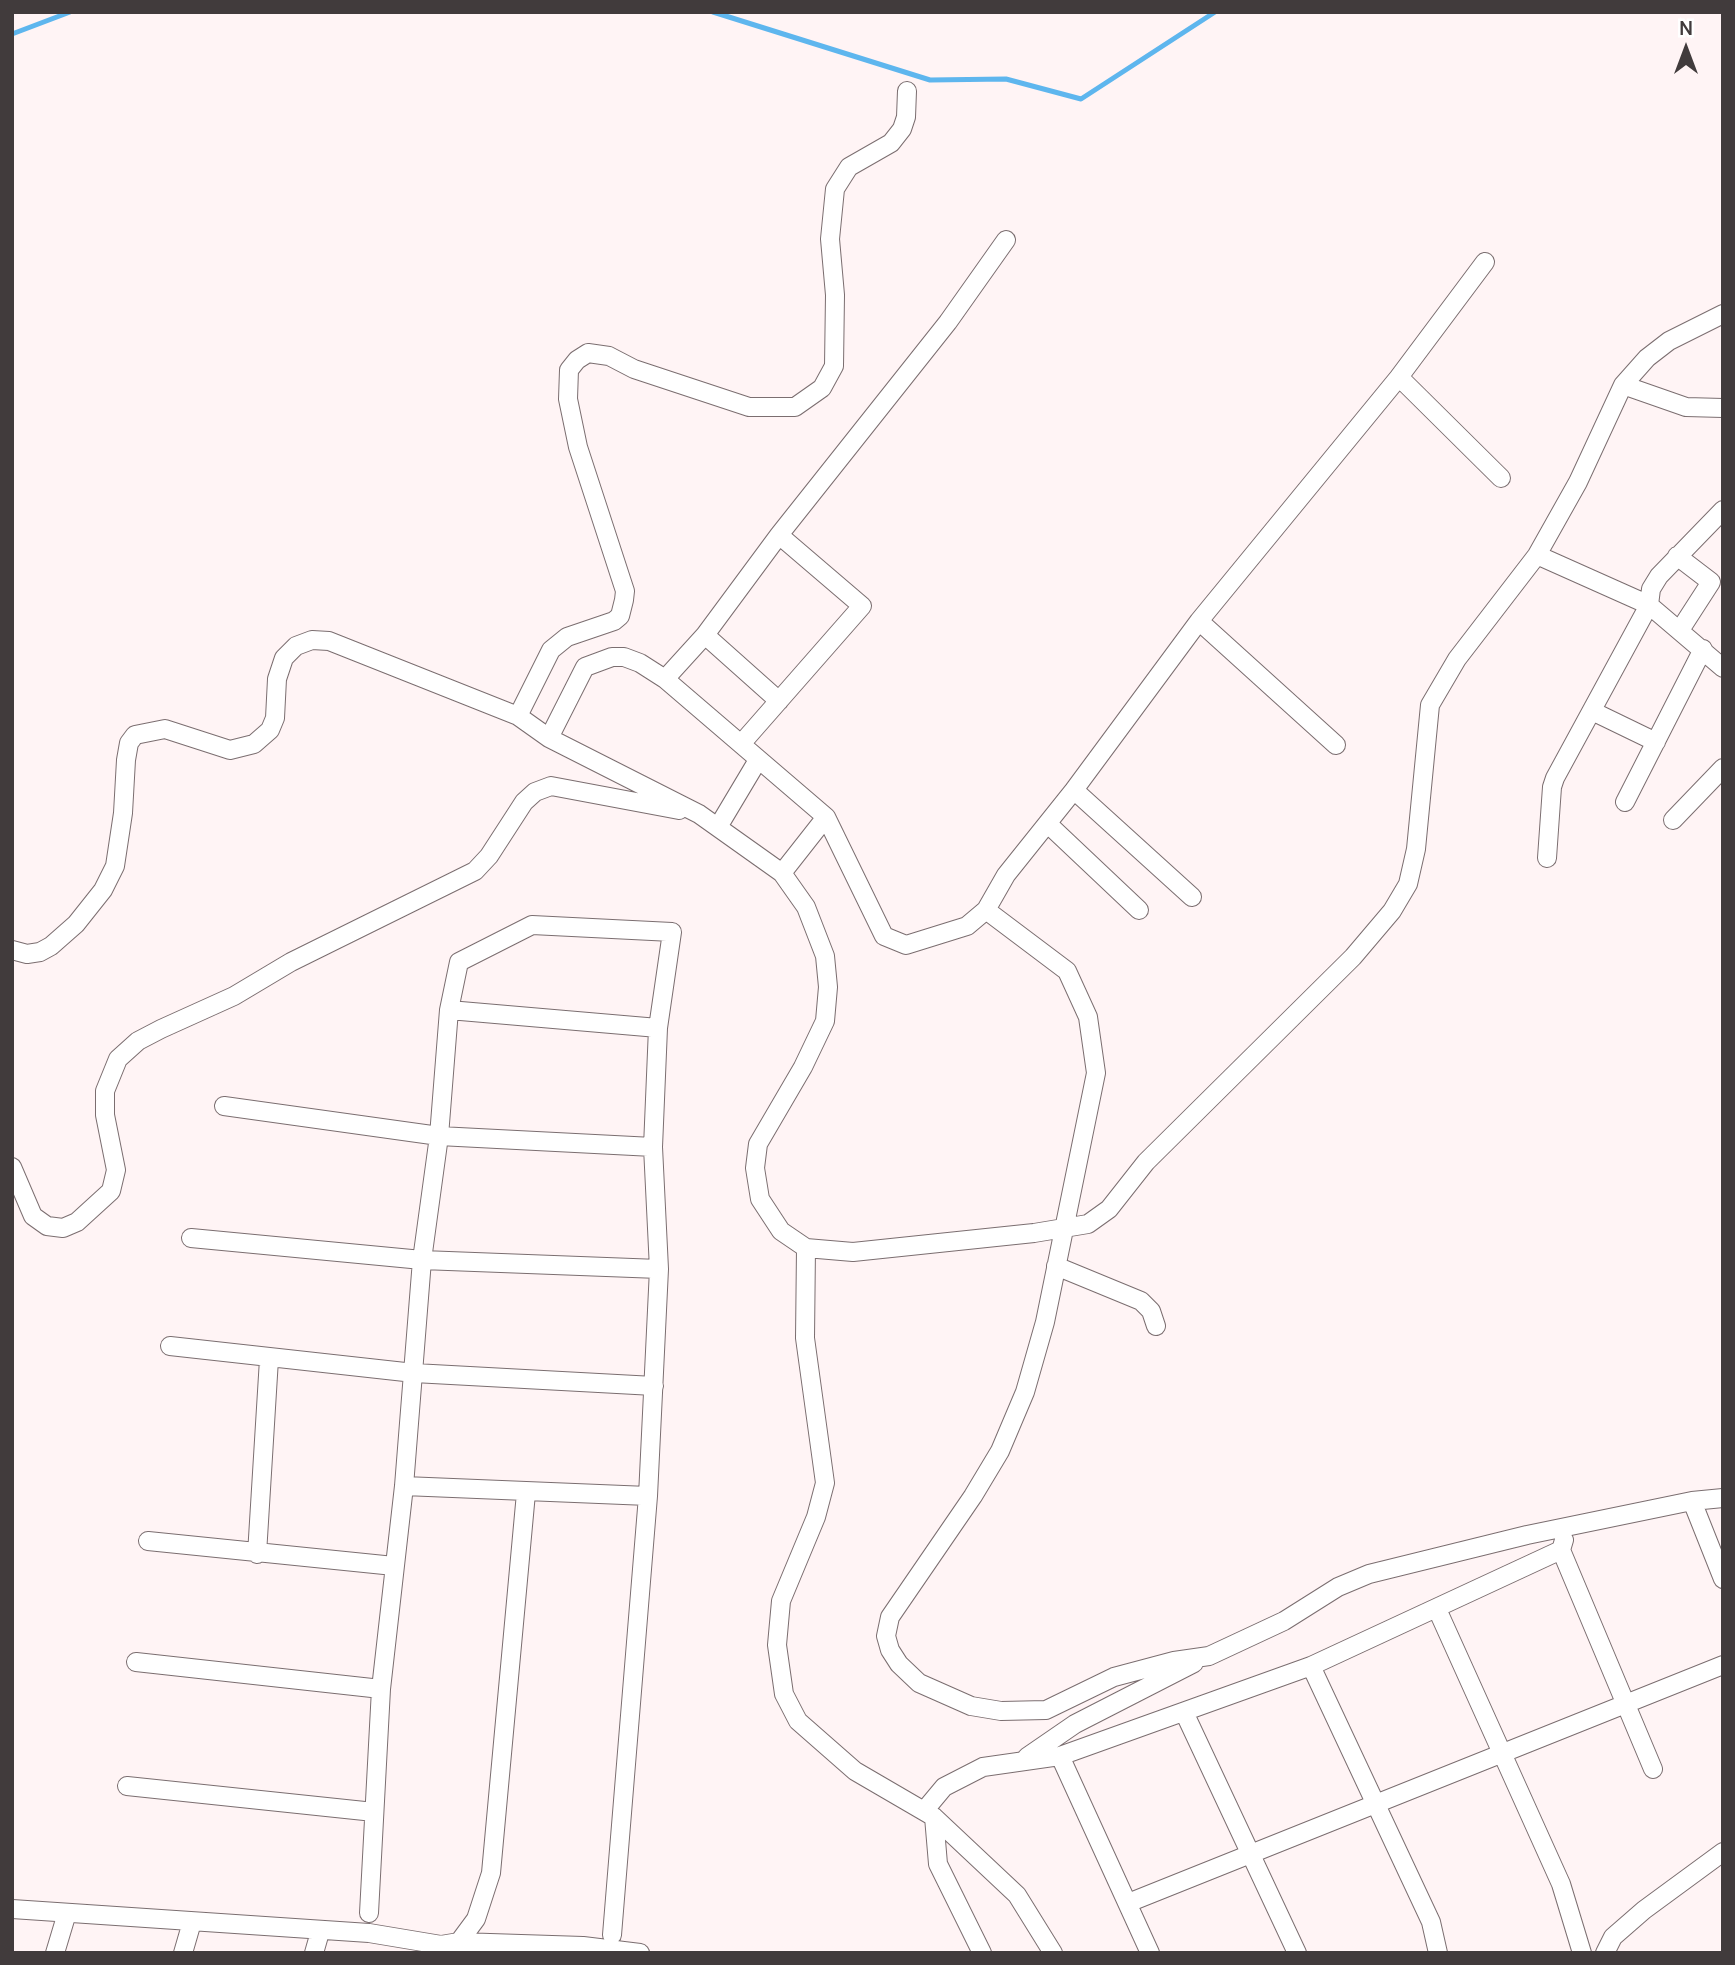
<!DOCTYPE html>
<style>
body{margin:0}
#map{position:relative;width:1735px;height:1965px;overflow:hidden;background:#fff4f5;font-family:Manrope,sans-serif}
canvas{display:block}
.frame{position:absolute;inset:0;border:14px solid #413b3c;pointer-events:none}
.north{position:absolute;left:1651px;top:14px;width:70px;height:70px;-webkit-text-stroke:5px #fff;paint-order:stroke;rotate:0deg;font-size:19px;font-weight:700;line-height:28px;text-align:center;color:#413b3c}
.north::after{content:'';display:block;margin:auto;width:24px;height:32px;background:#413b3c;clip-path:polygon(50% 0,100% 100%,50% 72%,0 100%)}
</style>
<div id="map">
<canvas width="1735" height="1965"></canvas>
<div class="frame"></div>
<div class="north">N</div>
</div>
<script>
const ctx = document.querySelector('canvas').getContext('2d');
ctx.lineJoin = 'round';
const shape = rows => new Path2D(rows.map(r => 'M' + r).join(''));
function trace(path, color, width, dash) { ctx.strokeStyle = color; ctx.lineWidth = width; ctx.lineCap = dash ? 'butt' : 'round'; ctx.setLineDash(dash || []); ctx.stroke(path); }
const stream = shape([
 [713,12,930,80,1006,79,1081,99,1215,12],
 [12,34,70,12]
]);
const minor = shape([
 [1006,240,948,322,779,535,705,635,665,679,826,817,884,936,906,945,967,926,986,910,1006,875,1074,790,1199,621,1399,377,1485,262],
 [1399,377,1501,478],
 [1623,385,1686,407,1723,408],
 [1537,555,1649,605,1723,668],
 [1677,556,1711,582,1680,630],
 [1199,621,1336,745],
 [705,635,779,701],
 [1592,711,1656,742],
 [518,716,551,650,567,637,614,621,620,616,624,600,625,591,578,447,568,399,569,370,577,360,588,353,609,356,634,369,749,407,795,407,822,388,834,366,835,295,830,239,835,189,849,167,891,143,902,129,906,117,907,91],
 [549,738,585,667,612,657,624,657,640,663,665,679],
 [741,744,862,606,779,535],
 [1074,790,1192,897],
 [1625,802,1703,649],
 [1673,820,1723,768],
 [1048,824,1139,910],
 [718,827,758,760],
 [1547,858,1552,787,1555,778,1649,605,1651,589,1659,576,1723,510],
 [782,873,826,817],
 [986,910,1067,971,1088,1017,1096,1073,1045,1322,1025,1392,1000,1451,973,1496,890,1617,886,1636,890,1650,899,1664,919,1683,971,1706,1001,1711,1046,1710,1114,1677,1174,1661,1209,1656,1284,1621,1338,1587,1369,1574,1527,1535,1692,1501,1723,1498],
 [12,950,27,954,40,952,51,946,76,924,103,890,115,866,123,813,126,760,129,743,135,735,165,729,230,750,254,744,270,730,275,718,277,679,284,658,296,646,312,640,329,641,518,716,549,738,699,814,782,873,806,907,825,956,828,987,825,1021,803,1067,758,1144,755,1168,760,1199,781,1231,806,1248,853,1252,1034,1233,1088,1224,1109,1209,1146,1162,1353,957,1392,911,1408,884,1416,849,1430,705,1457,659,1537,555,1578,482,1623,385,1647,358,1669,341,1723,314],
 [449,1010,658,1028],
 [224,1106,439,1136,653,1147],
 [12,1167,33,1216,47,1226,63,1228,77,1222,111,1191,116,1170,105,1115,105,1091,118,1059,138,1041,161,1029,234,996,291,962,475,871,489,856,524,802,535,792,551,786,679,810],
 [191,1238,422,1260,659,1269],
 [806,1248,805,1338,825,1483,816,1517,781,1601,777,1645,784,1694,798,1721,855,1771,934,1817,1017,1895,1053,1953],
 [1056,1266,1141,1301,1151,1311,1156,1326],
 [170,1346,414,1373,654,1386],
 [404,1486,648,1496],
 [1692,1501,1723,1579],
 [1564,1540,1561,1550,1653,1769],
 [148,1541,394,1566],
 [257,1554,269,1359],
 [1437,1609,1561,1884,1582,1953],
 [136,1662,381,1689],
 [1311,1666,1431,1922,1438,1953],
 [1184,1712,1297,1953],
 [1060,1756,1150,1953],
 [1027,1757,1075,1724,1194,1663],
 [127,1786,374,1812],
 [924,1811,944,1787,983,1767,1060,1756,1311,1666,1561,1550],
 [934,1817,938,1864,982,1953],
 [1128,1903,1723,1665],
 [12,1909,369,1933,441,1945,459,1942,583,1946,640,1953],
 [369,1913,381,1689,404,1486,422,1260,439,1136,449,1010,459,962,532,925,672,932,658,1028,653,1147,659,1269,648,1496,612,1935],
 [459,1942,476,1919,491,1873,526,1493],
 [55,1953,67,1913],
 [183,1953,192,1922],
 [314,1953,320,1932],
 [1605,1953,1613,1937,1644,1910,1723,1852]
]);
trace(stream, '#5eb6ee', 5);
trace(minor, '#7b6e70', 20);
trace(minor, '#fff', 18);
</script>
